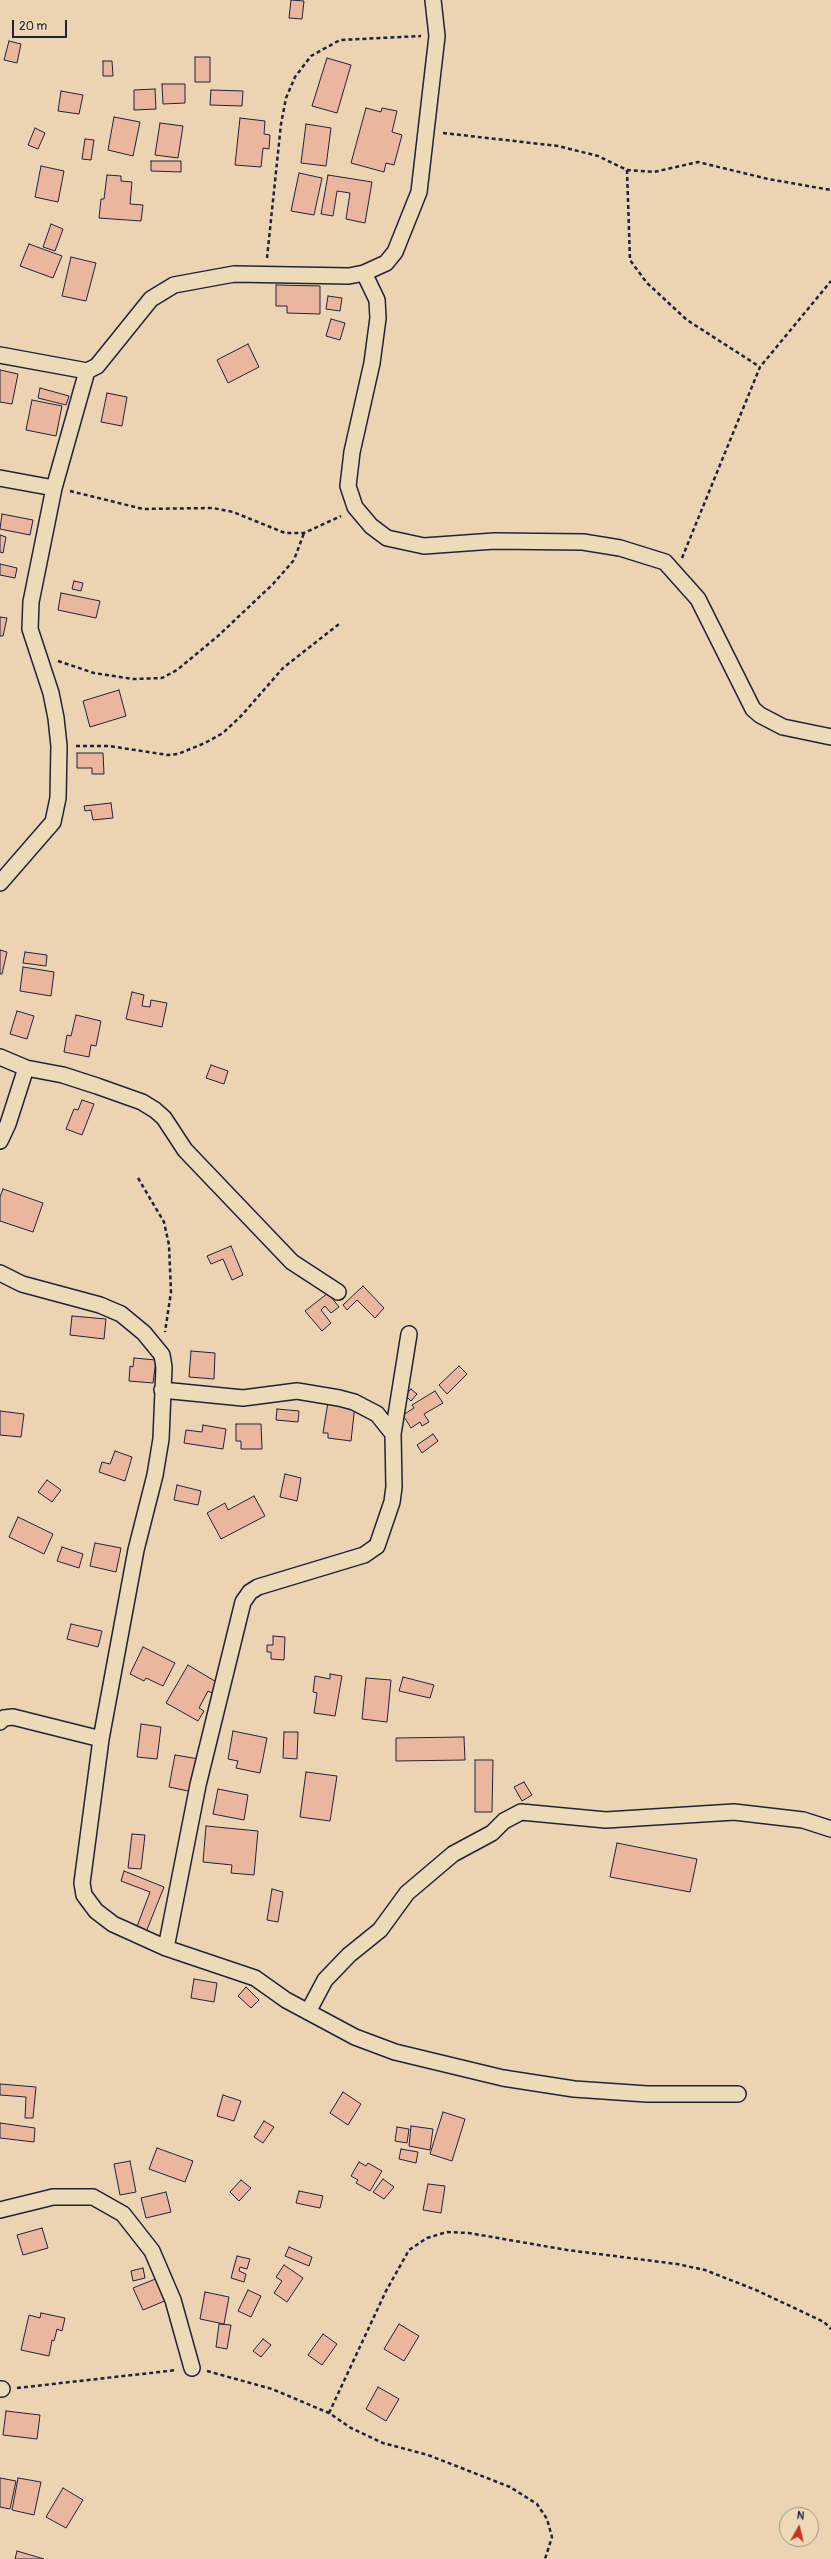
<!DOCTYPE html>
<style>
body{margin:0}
#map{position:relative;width:831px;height:2559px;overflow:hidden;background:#ecd4b3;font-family:Pangolin,sans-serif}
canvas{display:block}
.north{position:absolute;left:779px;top:2507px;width:40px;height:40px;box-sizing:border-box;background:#eddbb8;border:1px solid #9c9186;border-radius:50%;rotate:8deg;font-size:11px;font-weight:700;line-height:16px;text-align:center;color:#22223b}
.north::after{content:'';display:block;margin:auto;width:14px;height:18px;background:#c8321e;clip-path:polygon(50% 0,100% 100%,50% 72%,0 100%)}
.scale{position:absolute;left:12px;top:20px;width:55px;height:18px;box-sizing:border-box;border:2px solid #22223b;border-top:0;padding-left:5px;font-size:12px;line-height:14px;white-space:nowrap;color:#22223b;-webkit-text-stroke:3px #eddbb8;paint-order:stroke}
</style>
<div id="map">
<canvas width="831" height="2559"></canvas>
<div class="north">N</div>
<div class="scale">20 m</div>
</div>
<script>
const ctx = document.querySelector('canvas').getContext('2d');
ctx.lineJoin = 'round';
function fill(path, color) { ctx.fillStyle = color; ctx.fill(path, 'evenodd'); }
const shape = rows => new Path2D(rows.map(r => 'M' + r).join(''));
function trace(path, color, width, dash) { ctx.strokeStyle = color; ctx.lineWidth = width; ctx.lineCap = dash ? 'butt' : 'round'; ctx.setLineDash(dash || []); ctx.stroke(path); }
const building = shape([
 [291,0,304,1,302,19,289,18,291,0],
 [9,41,21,44,17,63,4,60,9,41],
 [195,57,210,57,210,82,195,82,195,57],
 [327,58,351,65,337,113,312,106,327,58],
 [103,61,112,61,113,76,103,76,103,61],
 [162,84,185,84,185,103,163,104,162,84],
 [155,89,156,109,134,110,134,90,155,89],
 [211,90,243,91,242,106,210,105,211,90],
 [61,91,83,95,79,114,58,111,61,91],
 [366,108,381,112,382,108,397,111,392,132,402,135,394,165,386,163,384,172,351,163,366,108],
 [114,117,140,122,133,156,108,150,114,117],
 [240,118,265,121,264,134,270,135,269,149,263,148,261,167,235,165,240,118],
 [160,123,183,126,178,158,155,155,160,123],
 [306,124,331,128,326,166,301,163,306,124],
 [35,128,45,133,38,149,28,145,35,128],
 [85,139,94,140,91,160,82,159,85,139],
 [151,161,181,161,181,172,151,171,151,161],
 [41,166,64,171,58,202,35,197,41,166],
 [299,173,322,178,314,215,291,211,299,173],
 [107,175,121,176,121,181,132,182,130,204,143,205,141,221,99,218,101,199,104,199,107,175],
 [328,175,372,182,365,223,346,219,350,193,337,191,333,216,321,214,328,175],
 [51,224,63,229,55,251,43,247,51,224],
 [29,244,62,256,53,278,20,266,29,244],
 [71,257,96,263,86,301,62,296,71,257],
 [276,285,320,286,320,314,287,313,287,306,276,306,276,285],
 [328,296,342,298,340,311,326,309,328,296],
 [331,319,345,323,340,340,326,336,331,319],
 [248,344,259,367,228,383,217,360,248,344],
 [0,370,18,374,12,404,0,402,0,370],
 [40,388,69,396,66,405,38,398,40,388],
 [107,393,127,397,122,426,101,422,107,393],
 [32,400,62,406,56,436,26,430,32,400],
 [2,514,33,520,30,535,0,529,2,514],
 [0,535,6,537,3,553,0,552,0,535],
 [0,564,17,568,15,578,0,575,0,564],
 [74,581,83,583,81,591,72,589,74,581],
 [61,593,100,601,96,618,58,610,61,593],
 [0,617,7,618,3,636,0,636,0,617],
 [119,690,126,716,90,727,83,701,119,690],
 [77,753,103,753,104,774,92,774,92,768,77,768,77,753],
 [111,803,113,818,93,820,91,810,85,811,84,806,111,803],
 [0,950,7,952,2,974,0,974,0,950],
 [25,952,47,955,46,966,23,963,25,952],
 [23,967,54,972,51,996,20,991,23,967],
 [132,992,144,995,142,1006,150,1007,151,1000,167,1003,162,1027,126,1019,132,992],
 [17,1011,34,1016,27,1039,10,1034,17,1011],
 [76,1015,101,1021,96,1046,91,1045,89,1057,64,1052,67,1035,71,1036,76,1015],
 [211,1065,228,1071,224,1084,206,1078,211,1065],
 [82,1100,94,1104,82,1135,66,1129,74,1109,78,1110,82,1100],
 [3,1189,43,1203,33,1232,0,1221,0,1197,3,1189],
 [231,1246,243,1275,232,1280,223,1259,211,1264,207,1256,231,1246],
 [363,1286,384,1308,375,1318,357,1300,347,1310,343,1305,363,1286],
 [328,1293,339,1307,331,1313,325,1306,321,1310,331,1323,322,1331,305,1311,328,1293],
 [72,1316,106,1319,104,1339,70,1335,72,1316],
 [191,1351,215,1353,214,1379,189,1377,191,1351],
 [134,1358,156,1360,153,1383,129,1381,130,1366,133,1367,134,1358],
 [459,1366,467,1374,447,1394,439,1385,459,1366],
 [411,1389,417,1394,411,1401,408,1398,406,1400,403,1398,411,1389],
 [435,1391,443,1403,424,1414,429,1422,422,1426,420,1422,411,1428,403,1415,414,1408,412,1405,435,1391],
 [328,1402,355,1405,351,1441,328,1438,328,1433,323,1433,328,1402],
 [277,1409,299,1411,298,1422,276,1420,277,1409],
 [0,1411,24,1414,21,1437,0,1435,0,1411],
 [236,1424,261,1424,262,1449,241,1449,241,1441,236,1441,236,1424],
 [203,1425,226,1429,223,1449,184,1443,186,1430,202,1432,203,1425],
 [433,1434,438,1441,422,1453,417,1445,433,1434],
 [115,1451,132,1457,125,1481,99,1472,102,1462,110,1464,115,1451],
 [285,1474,301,1478,297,1501,280,1497,285,1474],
 [47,1480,61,1490,52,1502,38,1492,47,1480],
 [177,1485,201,1491,198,1505,174,1500,177,1485],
 [254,1496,265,1516,221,1539,207,1513,225,1503,228,1510,254,1496],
 [18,1517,53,1534,44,1554,9,1537,18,1517],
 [95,1543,121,1548,116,1572,90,1566,95,1543],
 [62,1547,83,1554,79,1568,57,1561,62,1547],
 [71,1624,102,1631,98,1647,67,1639,71,1624],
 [273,1636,285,1637,284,1660,271,1659,271,1652,267,1652,267,1645,273,1645,273,1636],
 [143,1647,175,1663,163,1686,146,1678,144,1681,130,1674,143,1647],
 [188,1665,218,1683,212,1693,208,1691,199,1708,204,1711,198,1721,166,1703,188,1665],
 [330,1674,342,1676,335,1716,314,1713,317,1693,313,1692,315,1676,330,1679,330,1674],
 [403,1677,434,1685,430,1698,399,1691,403,1677],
 [366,1678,391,1680,387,1722,362,1719,366,1678],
 [141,1724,161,1727,157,1759,137,1757,141,1724],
 [233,1731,267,1738,260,1773,236,1768,238,1761,228,1759,233,1731],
 [284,1732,298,1732,297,1759,283,1758,284,1732],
 [464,1737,465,1760,396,1761,396,1738,464,1737],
 [175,1755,199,1759,193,1792,169,1787,175,1755],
 [475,1760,493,1760,492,1812,475,1812,475,1760],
 [306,1772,337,1776,330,1821,300,1817,306,1772],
 [524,1782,532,1795,522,1801,514,1787,524,1782],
 [218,1789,248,1795,244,1820,213,1814,218,1789],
 [206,1826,258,1831,254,1875,231,1873,232,1865,203,1862,206,1826],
 [132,1834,145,1835,141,1869,128,1868,132,1834],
 [617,1843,697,1859,690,1892,610,1877,617,1843],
 [124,1871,164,1887,146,1932,136,1929,150,1892,121,1881,124,1871],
 [272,1889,283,1892,278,1922,267,1920,272,1889],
 [194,1979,217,1983,214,2002,191,1998,194,1979],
 [246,1987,259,2000,251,2008,238,1996,246,1987],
 [0,2084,36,2087,33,2118,25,2118,26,2097,0,2095,0,2084],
 [343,2092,361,2104,348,2125,330,2113,343,2092],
 [223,2095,241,2101,234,2121,217,2116,223,2095],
 [443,2112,465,2119,452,2161,430,2154,443,2112],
 [264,2121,274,2127,263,2143,254,2137,264,2121],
 [0,2123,35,2128,34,2142,0,2138,0,2123],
 [411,2126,433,2129,430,2150,409,2146,411,2126],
 [397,2127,409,2129,407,2143,395,2141,397,2127],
 [157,2148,193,2161,185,2182,149,2169,157,2148],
 [401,2149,418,2152,416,2163,399,2159,401,2149],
 [130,2161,136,2192,120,2195,114,2164,130,2161],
 [359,2162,366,2166,368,2163,382,2171,370,2191,356,2183,358,2180,351,2176,359,2162],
 [383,2179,394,2187,384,2199,373,2192,383,2179],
 [241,2180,251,2188,239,2201,230,2192,241,2180],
 [428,2184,445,2186,441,2213,423,2210,428,2184],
 [299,2191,323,2196,320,2208,296,2203,299,2191],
 [166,2192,171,2212,146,2218,141,2198,166,2192],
 [42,2228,48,2248,23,2255,17,2235,42,2228],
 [289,2247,312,2257,309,2266,285,2256,289,2247],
 [237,2256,250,2259,247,2269,240,2267,239,2271,246,2274,244,2282,231,2278,237,2256],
 [284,2265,303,2278,287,2302,274,2293,282,2281,276,2277,284,2265],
 [143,2268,145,2278,133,2281,131,2271,143,2268],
 [158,2278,167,2300,143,2310,133,2288,158,2278],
 [248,2290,261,2296,251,2317,238,2311,248,2290],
 [205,2292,229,2297,224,2324,200,2319,205,2292],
 [41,2313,65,2318,62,2331,57,2329,54,2341,52,2340,49,2356,21,2350,29,2315,40,2318,41,2313],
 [219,2324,231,2325,227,2349,216,2347,219,2324],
 [399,2324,419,2336,404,2361,384,2349,399,2324],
 [323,2334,337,2344,322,2365,308,2355,323,2334],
 [263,2339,271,2345,261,2357,253,2351,263,2339],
 [378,2387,399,2399,386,2421,366,2409,378,2387],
 [6,2411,40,2415,37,2439,3,2435,6,2411],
 [0,2478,16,2481,10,2509,0,2507,0,2478],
 [18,2478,41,2482,34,2515,12,2510,18,2478],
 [63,2488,83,2500,66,2528,46,2517,63,2488],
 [17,2551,44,2559,15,2559,17,2551]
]);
const path = shape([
 [443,133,558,146,598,156,627,170,654,172,698,162,768,179,831,190],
 [627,170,630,260,647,283,687,320,760,367],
 [267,258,281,124,286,98,295,77,311,56,340,40,421,36],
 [70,491,143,509,213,508,233,512,285,533,304,533,341,516],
 [682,558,760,367,831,281],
 [58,661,94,673,133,679,162,678,177,670,218,636,273,584,294,560,304,533],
 [76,746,109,746,168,755,178,754,205,743,223,733,242,715,283,668,339,624],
 [138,1178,164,1222,169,1245,171,1292,165,1332],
 [207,2371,272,2389,329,2413,351,2428,383,2443,428,2455,510,2487,537,2504,547,2519,552,2537,545,2559],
 [17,2388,177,2370],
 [329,2413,386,2291,409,2250,427,2238,447,2232,469,2233,567,2250,677,2264,705,2270,756,2290,824,2322,831,2329]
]);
const street = shape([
 [364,273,377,300,378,318,372,363,352,452,348,486,355,507,371,526,387,538,424,546,494,541,583,542,620,548,665,562,698,599,753,709,760,715,783,727,831,737],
 [0,355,87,371,97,366,151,299,174,285,234,274,349,276,364,273,386,263,395,252,419,192,437,36,433,0],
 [0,478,54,488],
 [0,883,53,822,58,798,59,746,56,718,51,693,30,629,31,602,54,488,87,371],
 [0,1057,26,1068,63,1075,97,1086,142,1102,155,1110,164,1118,185,1150,292,1262,338,1292],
 [0,1141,8,1124,26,1068],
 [0,1273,22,1284,100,1305,121,1314,144,1333,162,1355,164,1367,161,1439,155,1475,136,1550,101,1739,82,1883,84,1895,96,1911,113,1924,166,1948,255,1978,286,2000,355,2037,395,2052,503,2078,574,2089,647,2094,738,2094],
 [162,1390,243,1398,297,1391,339,1398,354,1402,377,1414,393,1434],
 [0,1722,4,1718,13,1717,101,1739],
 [166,1948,198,1785,243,1602,250,1592,258,1587,364,1555,377,1546,392,1502,394,1487,393,1434,409,1334],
 [308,2012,325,1980,349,1955,380,1930,407,1893,453,1854,492,1833,504,1821,521,1812,606,1820,734,1812,803,1820,831,1829],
 [0,2210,53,2197,93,2197,123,2214,152,2251,173,2300,192,2368],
 [0,2389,2,2389]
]);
fill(building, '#eab69d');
trace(building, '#22223b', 1);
trace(street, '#22223b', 18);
trace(path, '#22223b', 2.5, [4, 3]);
trace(street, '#eddbb8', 15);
</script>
